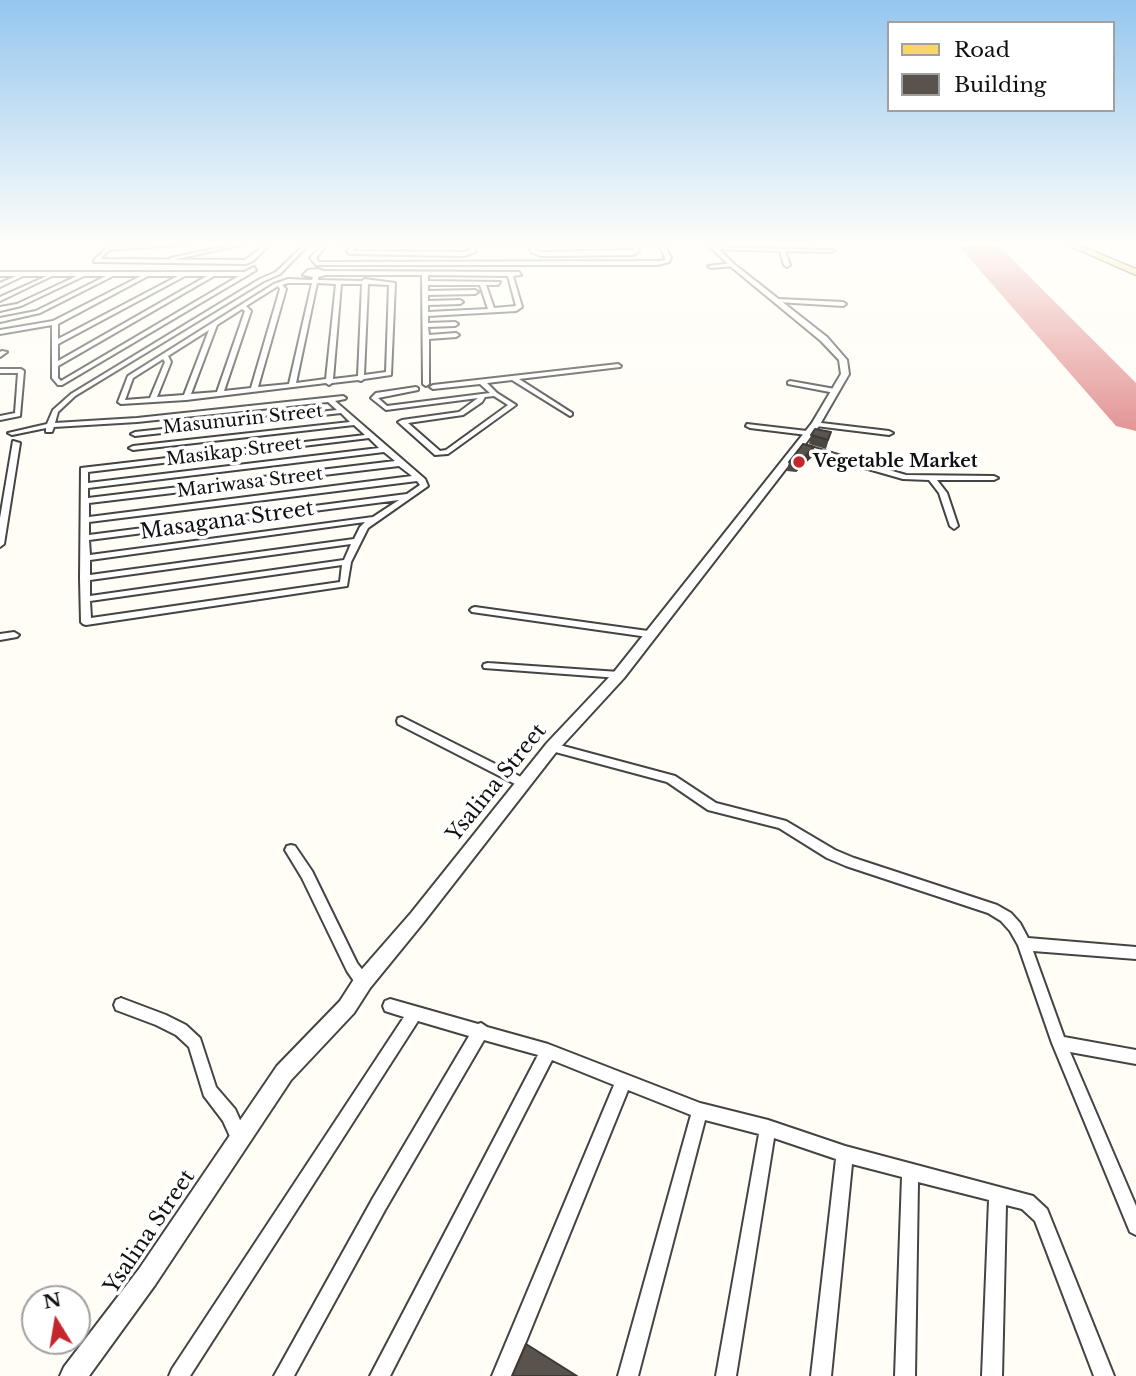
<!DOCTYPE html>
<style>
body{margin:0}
#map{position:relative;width:1136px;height:1376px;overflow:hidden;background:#fffdf5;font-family:"Libre Baskerville",serif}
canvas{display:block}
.legend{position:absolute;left:887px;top:21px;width:228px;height:91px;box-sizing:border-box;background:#fff;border:2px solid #a0a0a0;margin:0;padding:9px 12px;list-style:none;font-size:21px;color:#111}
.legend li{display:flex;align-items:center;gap:14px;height:35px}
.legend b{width:35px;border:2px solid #a0a0a0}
.north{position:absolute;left:21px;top:1285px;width:70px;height:70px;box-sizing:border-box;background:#fff;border:2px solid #a0a0a0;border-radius:50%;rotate:349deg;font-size:19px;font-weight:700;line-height:28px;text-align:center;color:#111}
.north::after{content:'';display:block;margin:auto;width:24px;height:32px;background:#c4262e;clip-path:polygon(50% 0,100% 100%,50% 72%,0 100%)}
</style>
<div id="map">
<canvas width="1136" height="1376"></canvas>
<ul class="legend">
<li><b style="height:9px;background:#f9d66b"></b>Road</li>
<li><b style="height:19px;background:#5a524d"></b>Building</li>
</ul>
<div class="north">N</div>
</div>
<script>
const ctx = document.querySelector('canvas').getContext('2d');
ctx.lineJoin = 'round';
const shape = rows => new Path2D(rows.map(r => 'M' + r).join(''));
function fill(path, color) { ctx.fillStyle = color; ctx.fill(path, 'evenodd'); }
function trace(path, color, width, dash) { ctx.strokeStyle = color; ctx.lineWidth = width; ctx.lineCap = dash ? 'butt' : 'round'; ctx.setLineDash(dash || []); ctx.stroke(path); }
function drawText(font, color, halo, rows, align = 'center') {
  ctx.font = font + ' "Libre Baskerville",serif'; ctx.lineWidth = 7; ctx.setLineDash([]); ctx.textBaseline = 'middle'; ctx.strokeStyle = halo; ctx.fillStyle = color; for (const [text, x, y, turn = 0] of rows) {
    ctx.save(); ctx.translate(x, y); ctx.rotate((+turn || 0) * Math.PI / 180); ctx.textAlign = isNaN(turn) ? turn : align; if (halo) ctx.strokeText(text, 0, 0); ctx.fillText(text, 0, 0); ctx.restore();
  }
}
const runway = shape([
 [957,244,997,244,1136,383,1136,431,1116,426,957,244]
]);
const minor = shape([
 [111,244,115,244,113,247,192,244,109,250,100,259,245,260,266,244,270,244,253,261,246,264,94,262,94,260,111,244],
 [237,244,244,244,173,260,170,258,237,244],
 [305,244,309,244,280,274,264,281,75,396,58,412,55,423,137,418,343,396,346,398,345,399,335,401,425,479,428,486,368,528,351,562,347,586,86,625,83,624,81,622,80,578,81,468,365,435,354,425,133,450,129,448,133,446,350,422,341,413,135,436,131,434,135,432,337,410,328,402,137,422,54,427,52,432,46,432,46,428,12,435,8,433,47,424,53,410,71,394,260,279,276,272,305,244],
 [369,438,379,448,88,483,88,472,369,438],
 [384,452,395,461,88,498,88,488,384,452],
 [399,466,412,476,89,517,89,503,399,466],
 [417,481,420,485,407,494,89,535,89,522,417,481],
 [399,500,373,517,90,555,89,540,399,500],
 [365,522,360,527,354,539,90,575,90,560,365,522],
 [351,544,344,560,90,596,90,580,351,544],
 [342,565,340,582,91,618,90,601,342,565],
 [323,244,327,244,316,258,319,262,658,261,665,260,665,258,660,245,637,245,639,251,633,255,541,256,531,252,530,245,476,245,475,252,464,256,350,254,347,252,352,245,338,245,336,244,664,244,671,258,669,262,658,265,316,265,310,258,323,244],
 [357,245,471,245,471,250,464,252,353,251,357,245],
 [535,245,632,245,634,250,542,252,535,250,535,245],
 [715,247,832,250,834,251,832,252,785,251,790,265,787,267,784,265,780,251,713,249,715,247],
 [732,263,734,266,711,268,708,266,732,263],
 [254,267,256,270,248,275,62,385,58,385,52,378,52,325,0,334,0,330,53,321,141,276,113,276,40,313,0,322,0,318,36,311,106,276,84,276,21,306,0,311,0,307,17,304,77,276,52,276,0,301,0,297,47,276,23,276,0,287,0,283,16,276,0,276,0,272,244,272,254,267],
 [148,276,178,276,58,339,58,324,148,276],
 [185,276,207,276,58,361,58,344,185,276],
 [214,276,239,276,61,381,58,378,58,366,214,276],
 [318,269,324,271,519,272,521,275,513,276,522,307,516,311,428,316,428,323,455,322,458,324,455,326,428,327,429,335,456,333,459,335,456,337,429,339,429,384,426,386,423,384,422,275,325,275,318,277,318,280,362,281,365,279,395,283,391,375,364,379,361,381,358,380,332,383,329,385,326,383,186,400,121,404,118,402,128,376,274,284,288,279,312,280,313,277,303,275,308,270,318,269],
 [428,275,508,276,516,306,494,308,486,285,498,285,500,282,428,281,428,275],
 [288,283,312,283,289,384,258,387,286,289,282,285,288,283],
 [317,283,336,284,326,379,296,383,317,283],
 [341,284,362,284,358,376,333,379,341,284],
 [368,284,389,285,386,372,364,375,368,284],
 [428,285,480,285,488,309,428,312,428,305,460,304,463,302,460,300,428,301,428,295,475,294,478,292,475,290,428,291,428,285],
 [278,286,280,289,251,388,224,391,251,311,246,306,278,286],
 [242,309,245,311,217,392,191,394,217,325,242,309],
 [209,330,184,395,157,397,171,362,168,356,209,330],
 [163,359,165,362,150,398,125,400,133,378,163,359],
 [779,299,843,302,846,304,843,306,777,302,777,300,779,299],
 [2,351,7,352,0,357,0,352,2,351],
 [618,364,621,366,620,367,519,379,572,413,572,415,570,416,512,380,487,383,497,393,516,405,448,454,435,455,398,422,402,420,459,412,478,398,386,410,371,398,376,393,416,387,418,388,418,390,378,398,387,406,490,393,480,384,433,389,430,387,433,385,618,364],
 [494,396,508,405,446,450,440,451,408,423,463,415,482,402,485,397,494,396],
 [0,369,21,369,24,371,20,416,0,420,0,416,15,413,18,373,0,373,0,369],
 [790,381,835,389,838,391,835,393,788,384,788,382,790,381],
 [813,422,889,431,893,433,889,435,816,426,813,426,813,422],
 [747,424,807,431,811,433,807,435,750,428,746,426,747,424],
 [13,441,20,443,4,544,0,547,0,518,13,441],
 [798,445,804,445,906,475,994,476,998,478,994,480,937,480,947,493,958,526,954,529,950,526,939,493,929,480,903,479,798,449,798,445],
 [475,607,648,631,653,634,648,637,472,612,470,610,472,608,475,607],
 [14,632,19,635,17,637,0,640,0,634,14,632],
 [488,663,619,672,624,675,619,678,484,668,483,666,484,664,488,663],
 [402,717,527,780,529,783,527,786,519,786,398,724,397,721,398,718,402,717],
 [552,743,675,776,716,803,786,821,835,850,854,858,997,905,1011,913,1020,923,1028,938,1136,947,1136,959,1033,951,1064,1037,1136,1050,1136,1064,1070,1052,1136,1206,1136,1235,1130,1232,1052,1043,1018,945,1010,931,1001,921,988,913,846,866,827,858,779,828,708,810,667,782,548,750,546,747,548,744,552,743],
 [291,845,295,846,312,871,357,963,368,977,370,982,368,987,363,988,358,987,347,971,302,878,285,850,287,846,291,845],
 [121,998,166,1015,186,1025,200,1038,216,1087,235,1109,245,1131,247,1137,245,1143,239,1145,233,1143,223,1121,204,1096,189,1047,176,1035,156,1025,116,1010,114,1005,116,1000,121,998],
 [390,999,478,1024,481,1023,487,1027,548,1044,700,1103,768,1120,845,1146,1033,1196,1047,1209,1114,1376,1094,1376,1035,1221,1022,1209,1006,1205,1002,1376,982,1376,989,1200,918,1182,915,1376,895,1376,902,1177,852,1164,831,1376,811,1376,836,1159,774,1138,736,1376,716,1376,759,1134,705,1120,638,1376,618,1376,691,1115,628,1090,512,1376,492,1376,614,1085,552,1060,390,1376,370,1376,538,1055,484,1040,385,1210,294,1376,274,1376,373,1198,469,1036,418,1021,190,1376,169,1376,172,1369,404,1017,385,1011,383,1006,385,1001,390,999]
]);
const tertiary = shape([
 [707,244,713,244,734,264,827,337,847,360,849,374,819,426,624,678,557,751,423,923,370,988,354,1013,291,1080,155,1285,89,1376,60,1376,64,1367,139,1269,277,1066,340,1001,356,976,411,913,547,743,614,672,812,423,841,374,839,360,821,341,730,266,707,244]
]);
const primary = shape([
 [1066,244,1076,244,1136,269,1136,275,1066,244]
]);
const wall = shape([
 [831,432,826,449,809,444,811,435],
 [813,456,796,472,787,471,789,462]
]);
const shadedWall = shape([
 [814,447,813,456,796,472,798,463]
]);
const building = shape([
 [815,429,831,432,828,440,811,435,815,429],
 [803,444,814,447,798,463,789,462,803,444],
 [526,1344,577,1376,512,1376,526,1344]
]);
const markers = [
 [799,462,7,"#c4262e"]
];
const farStreetnames = [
 ["Masunurin Street",243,420,-6],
 ["Masikap Street",234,452,-7],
 ["Mariwasa Street",250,483,-7]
];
const farPoinames = [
 ["Vegetable Market",813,462]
];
const streetNames = [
 ["Masagana Street",227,521,-8],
 ["Ysalina Street",497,783,-51],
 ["Ysalina Street",150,1232,-56]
];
fill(runway, '#e29292');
trace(minor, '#444', 4);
trace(tertiary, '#444', 4);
trace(primary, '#222', 3);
fill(minor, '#fff');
fill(tertiary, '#fff');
fill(primary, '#f9d66b');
fill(wall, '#4d4742');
fill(shadedWall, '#3f3936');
fill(building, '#5a524d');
trace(building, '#3f3936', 2);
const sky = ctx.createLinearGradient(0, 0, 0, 436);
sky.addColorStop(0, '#95c6ee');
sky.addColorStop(0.56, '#fffefa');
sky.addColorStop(1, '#fffefa00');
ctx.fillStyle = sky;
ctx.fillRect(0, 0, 1136, 436);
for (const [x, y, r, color] of markers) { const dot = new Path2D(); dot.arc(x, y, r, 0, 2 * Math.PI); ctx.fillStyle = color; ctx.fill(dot); trace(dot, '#fff', 2.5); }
drawText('18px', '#111', '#fff', farStreetnames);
drawText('bold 18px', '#111', '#fff', farPoinames, 'left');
drawText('21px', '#111', '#fff', streetNames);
</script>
